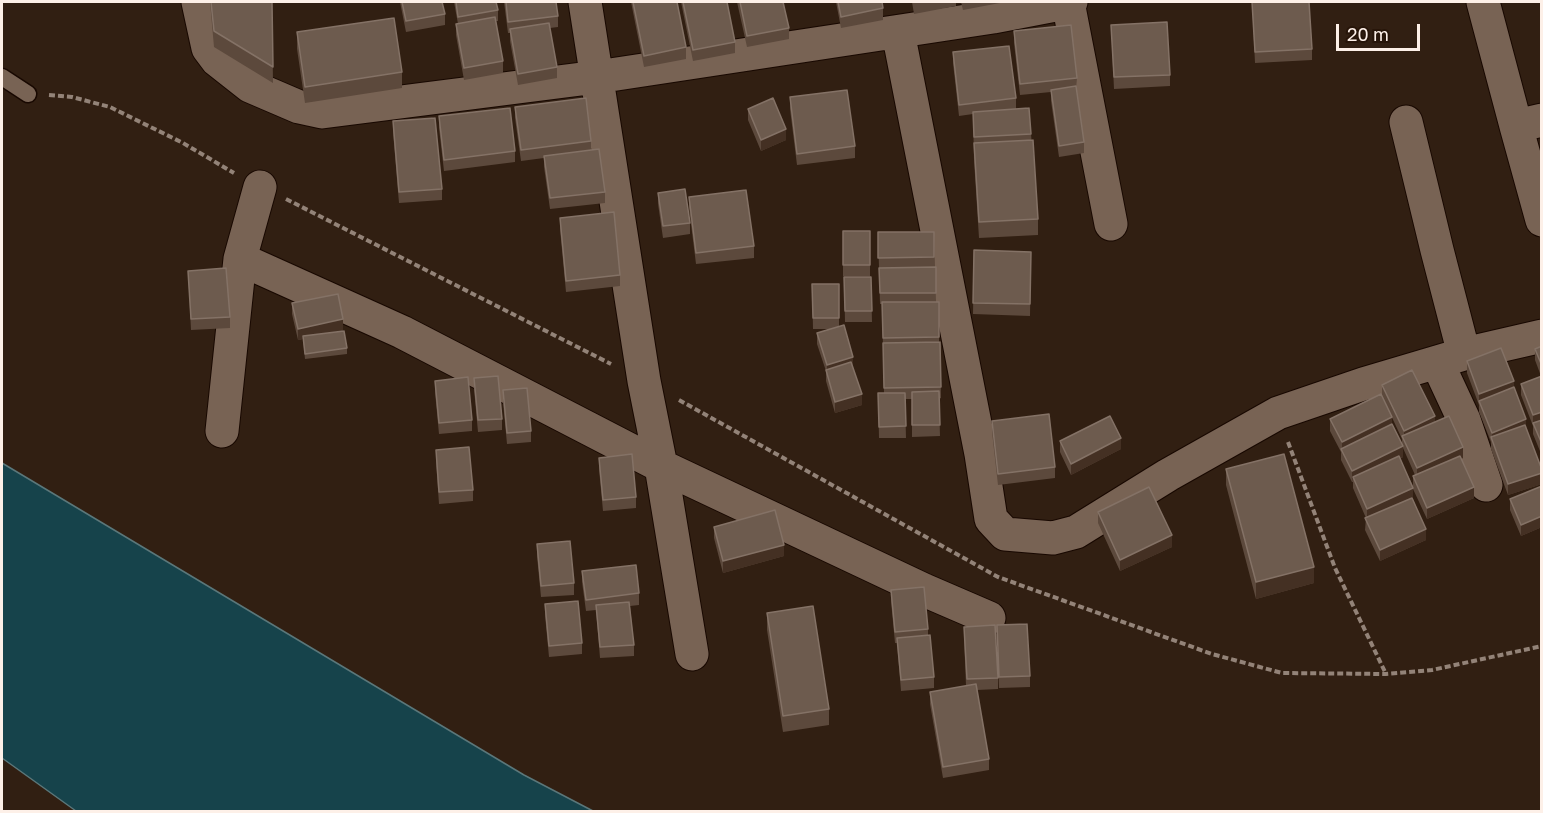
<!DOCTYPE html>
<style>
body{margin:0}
#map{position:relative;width:1543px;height:813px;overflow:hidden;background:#311f12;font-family:"Golos Text",sans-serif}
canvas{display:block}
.frame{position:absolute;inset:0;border:3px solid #fdf0e8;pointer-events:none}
.scale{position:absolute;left:1336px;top:24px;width:84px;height:27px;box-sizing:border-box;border:3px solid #fdf0e8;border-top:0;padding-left:8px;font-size:18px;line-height:21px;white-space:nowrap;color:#fdf0e8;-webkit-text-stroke:4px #271509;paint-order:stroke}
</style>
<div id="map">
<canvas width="1543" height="813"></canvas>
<div class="frame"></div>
<div class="scale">20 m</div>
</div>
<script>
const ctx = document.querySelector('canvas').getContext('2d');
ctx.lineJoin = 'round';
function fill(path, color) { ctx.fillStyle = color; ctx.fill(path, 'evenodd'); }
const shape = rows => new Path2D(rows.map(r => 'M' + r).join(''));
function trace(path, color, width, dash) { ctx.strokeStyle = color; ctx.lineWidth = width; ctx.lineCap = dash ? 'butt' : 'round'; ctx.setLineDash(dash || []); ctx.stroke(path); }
const water = shape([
 [2,463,524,775,593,811,76,811,2,758,2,463]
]);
const path = shape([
 [49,95,72,97,110,107,183,143,234,173],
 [286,199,611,364],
 [679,400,998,577,1212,654,1282,673,1386,674,1432,670,1542,646],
 [1288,442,1335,568,1386,674]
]);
const service = shape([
 [2,77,28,94]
]);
const minor = shape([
 [198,2,208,48,217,60,250,86,299,107,322,112,597,77,993,17,1071,2],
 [585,2,644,381,661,466,692,654],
 [1068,2,1111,224],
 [1483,2,1516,126,1542,120],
 [898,32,981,454,991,519,1005,534,1053,538,1076,532,1168,475,1278,413,1363,384,1464,354,1542,336],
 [1406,122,1437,250,1464,354],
 [1516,126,1542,220],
 [260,187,240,259,402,332,661,466,924,590,989,618],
 [1437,362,1464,420,1486,485],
 [222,431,240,259]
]);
const wall = shape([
 [210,2,272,2,273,83,214,47],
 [400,2,442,2,445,14,445,25,406,32],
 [454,2,496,2,498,10,498,21,496,21,503,61,503,73,464,80,456,35,456,24,458,24],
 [504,2,556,2,558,16,558,27,550,28,557,67,557,78,518,85,510,41,510,33,508,33],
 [631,2,677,2,686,47,686,59,644,67],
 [681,2,727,2,735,42,735,53,693,61],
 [737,2,783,2,789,28,789,39,747,47],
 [836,2,882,2,883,8,883,20,841,28],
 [912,2,956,2,956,6,914,14],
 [961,2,1005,2,963,10],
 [1252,2,1312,49,1312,60,1255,63],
 [1111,25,1170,75,1170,86,1114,89],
 [1014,31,1077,78,1076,89,1084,142,1084,153,1059,157,1051,101,1051,92,1020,95,1014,43],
 [297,32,402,72,402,88,305,103,297,49],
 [953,52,1016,98,1016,109,1031,134,1038,219,1038,235,979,238,974,160,973,114,959,116,953,63],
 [790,97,855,146,855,158,797,165,790,109],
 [515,107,591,141,591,150,605,192,605,203,550,209,544,167,544,158,521,161,515,118],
 [748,109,786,140,761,151,748,120],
 [439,116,515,151,515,162,444,171,439,128],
 [393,121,442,189,442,200,399,203,393,132],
 [658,193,690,223,690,234,663,238,658,204],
 [689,197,754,246,754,258,696,264,689,208],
 [560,218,620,275,620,286,566,292,560,229],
 [843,231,870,231,870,276,843,276],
 [878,232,934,232,936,302,939,302,939,342,940,342,941,398,939,399,940,436,912,437,912,399,905,399,906,438,879,438,878,393,884,393,882,304,880,304],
 [974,250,1031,252,1030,316,973,314],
 [188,271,230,317,230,328,191,330],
 [844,277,871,277,872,322,845,322],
 [812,284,839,284,839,326,853,368,862,405,835,413,826,381,826,371,817,344,817,333,829,329,813,329],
 [292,303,343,331,347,348,347,354,305,359,303,339,298,340,292,314],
 [1542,346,1542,456,1533,434,1533,426,1521,395,1521,384,1541,376,1535,360,1535,349],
 [1467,361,1514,387,1526,429,1542,470,1542,484,1508,495,1491,449,1491,442,1479,412,1479,405,1467,373],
 [474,378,502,419,502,430,478,432,474,389],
 [435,381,472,420,472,431,439,434,435,392],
 [1382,385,1435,422,1463,458,1461,459,1474,498,1427,519,1413,489,1413,499,1426,540,1380,561,1365,530,1366,518,1353,488,1353,482,1352,482,1341,460,1341,452,1330,431,1330,419,1392,424,1402,445,1402,439,1382,396],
 [1403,448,1415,475,1413,476,1413,486,1400,459,1403,457],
 [503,390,531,431,531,442,507,444,503,402],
 [992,421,1055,467,1055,478,998,485,992,432],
 [1060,441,1121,449,1071,475,1060,452],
 [436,450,473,490,473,501,439,504,436,461],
 [599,458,636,497,636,508,603,511,599,469],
 [1226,469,1314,583,1256,599,1226,485],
 [1542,486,1542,527,1521,536,1510,510,1510,499],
 [1098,512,1172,547,1120,571,1098,523],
 [714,527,784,556,723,573,714,538],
 [537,544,574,583,574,595,541,597,537,556],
 [582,571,639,593,639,605,630,606,634,645,634,656,600,658,596,610,586,611,582,582],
 [891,590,928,629,928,635,934,677,934,688,901,691,897,643,895,643,891,601],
 [545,604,582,643,582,654,549,657,545,615],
 [767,613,829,709,829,725,783,732,767,630],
 [997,625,1030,676,1030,687,999,688],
 [964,638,998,678,998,689,977,690,989,759,989,770,943,778,930,704,930,692,966,686]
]);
const shadedWall = shape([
 [786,129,786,140,761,151,761,140],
 [343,319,343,331,298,340,298,329],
 [853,357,853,368,827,376,827,365],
 [1514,381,1514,392,1479,401,1479,405,1479,394],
 [862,394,862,405,835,413,835,402],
 [1542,412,1542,423,1533,423,1533,426,1533,415],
 [1435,416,1435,428,1404,440,1404,431],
 [1392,417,1392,428,1342,449,1342,442],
 [1526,419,1526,431,1492,440,1492,433],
 [1121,438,1121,449,1071,475,1071,464],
 [1403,446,1403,457,1355,481,1353,477,1352,482,1352,471],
 [1463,447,1463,458,1417,479,1417,468],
 [1542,473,1542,484,1508,495,1508,484],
 [1474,487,1474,498,1427,519,1427,508],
 [1413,488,1413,499,1367,520,1367,509],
 [1542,516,1542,527,1521,536,1521,525],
 [1426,529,1426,540,1380,561,1380,550],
 [1172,535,1172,547,1120,571,1120,560],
 [784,545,784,556,723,573,723,561],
 [1314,567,1314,583,1256,599,1256,582]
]);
const building = shape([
 [211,2,272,2,273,67,214,31,211,2],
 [402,2,442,2,445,14,406,21,402,2],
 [456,2,496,2,498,10,458,17,456,2],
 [506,2,556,2,558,16,508,22,506,2],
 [633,2,677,2,686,47,644,56,633,2],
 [683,2,727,2,735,42,693,50,683,2],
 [740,2,783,2,789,28,747,36,740,2],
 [838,2,882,2,883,8,841,17,838,2],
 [1252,2,1309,2,1312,49,1255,52,1252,2],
 [495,17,503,61,464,68,456,24,495,17],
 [394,18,402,72,305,87,297,32,394,18],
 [1167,22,1170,75,1114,77,1111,25,1167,22],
 [549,23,557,67,518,74,510,29,549,23],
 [1071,25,1077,78,1020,84,1014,31,1071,25],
 [1009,46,1016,98,959,105,953,52,1009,46],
 [1076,86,1084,142,1059,146,1051,90,1076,86],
 [847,90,855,146,797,154,790,97,847,90],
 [586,98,591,141,521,150,515,107,586,98],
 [773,98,786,129,761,140,748,109,773,98],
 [510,108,515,151,444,160,439,116,510,108],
 [1029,108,1031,134,974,137,973,112,1029,108],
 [435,118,442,189,399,192,393,121,435,118],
 [1033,140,1038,219,979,222,974,143,1033,140],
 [599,149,605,192,550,198,544,156,599,149],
 [685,189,690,223,663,226,658,193,685,189],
 [746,190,754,246,696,253,689,197,746,190],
 [614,212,620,275,566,281,560,218,614,212],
 [843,231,870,231,870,265,843,265,843,231],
 [878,232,934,232,934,257,878,258,878,232],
 [974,250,1031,252,1030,304,973,303,974,250],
 [936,267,936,293,880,293,879,268,936,267],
 [226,268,230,317,191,319,188,271,226,268],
 [844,277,871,277,872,311,845,311,844,277],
 [812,284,839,284,839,318,813,318,812,284],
 [338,294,343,319,298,329,292,303,338,294],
 [882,302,939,302,939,337,883,338,882,302],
 [844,325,853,357,827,365,817,333,844,325],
 [344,331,347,348,305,354,303,336,344,331],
 [940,342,941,387,884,388,883,343,940,342],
 [1542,346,1542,366,1535,349,1542,346],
 [1501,348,1514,381,1479,394,1467,361,1501,348],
 [851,362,862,394,835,402,826,370,851,362],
 [1412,370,1435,416,1404,431,1382,385,1412,370],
 [498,376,502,419,478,420,474,378,498,376],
 [1542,376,1542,412,1533,415,1521,384,1542,376],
 [468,377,472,420,439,423,435,381,468,377],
 [1514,387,1526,419,1492,433,1479,401,1514,387],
 [527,388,531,431,507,433,503,390,527,388],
 [939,391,940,425,912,425,912,392,939,391],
 [878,393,905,393,906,426,879,427,878,393],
 [1381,394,1392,417,1342,442,1330,419,1381,394],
 [1049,414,1055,467,998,474,992,421,1049,414],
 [1110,416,1121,438,1071,464,1060,441,1110,416],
 [1449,416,1463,447,1417,468,1402,436,1449,416],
 [1542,420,1542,444,1533,423,1542,420],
 [1392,424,1403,446,1352,471,1341,449,1392,424],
 [1525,425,1542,470,1542,473,1508,484,1491,437,1525,425],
 [469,447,473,490,439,492,436,450,469,447],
 [632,454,636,497,603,500,599,458,632,454],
 [1284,454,1314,567,1256,582,1226,469,1284,454],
 [1399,456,1413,488,1367,509,1353,477,1399,456],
 [1460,456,1474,487,1427,508,1413,476,1460,456],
 [1542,486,1542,516,1521,525,1510,499,1542,486],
 [1149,487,1172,535,1120,560,1098,512,1149,487],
 [1412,498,1426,529,1380,550,1365,518,1412,498],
 [775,510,784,545,723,561,714,527,775,510],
 [570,541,574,583,541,586,537,544,570,541],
 [636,565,639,593,586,600,582,571,636,565],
 [924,587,928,629,895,632,891,590,924,587],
 [578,601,582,643,549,646,545,604,578,601],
 [629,602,634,645,600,647,596,605,629,602],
 [813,606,829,709,783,716,767,613,813,606],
 [1027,624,1030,676,999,677,997,625,1027,624],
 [995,625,998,678,967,679,964,627,995,625],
 [930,635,934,677,901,680,897,638,930,635],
 [976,684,989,759,943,767,930,692,976,684]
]);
fill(water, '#16434b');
trace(water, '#5b777a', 1.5);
trace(service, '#180801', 19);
trace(minor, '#180801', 35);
trace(path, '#938378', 4, [6, 3]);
trace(service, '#786354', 16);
trace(minor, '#786354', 33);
fill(wall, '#5c493c');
fill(shadedWall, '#443023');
fill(building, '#6d5b4e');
trace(building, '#847266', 1.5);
</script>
